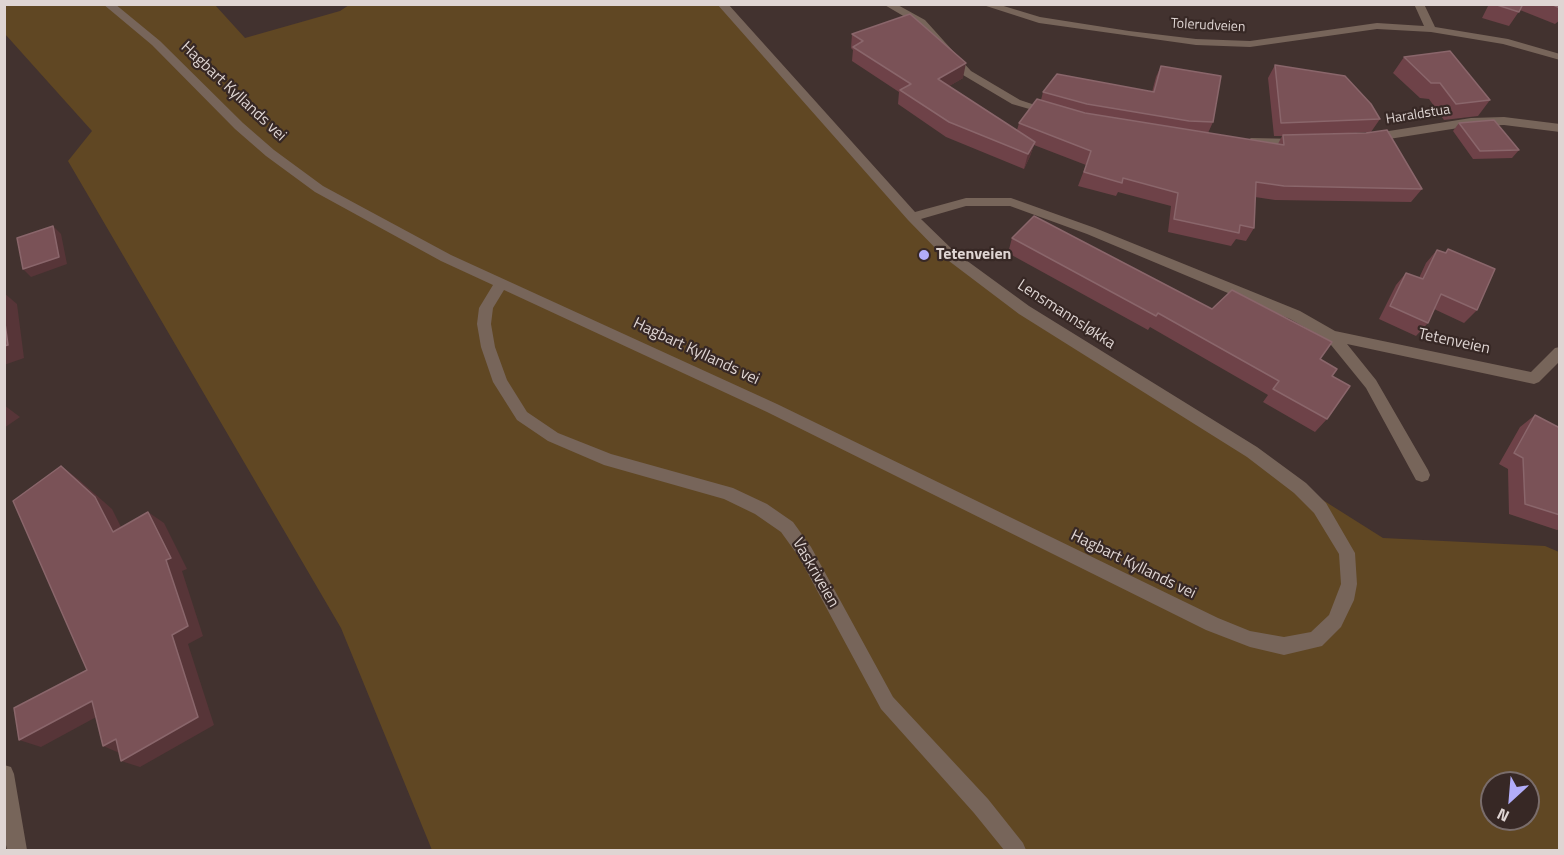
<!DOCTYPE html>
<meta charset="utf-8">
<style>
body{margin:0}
#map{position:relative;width:1564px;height:855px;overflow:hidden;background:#42322f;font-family:"Titillium Web",sans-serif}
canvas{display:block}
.frame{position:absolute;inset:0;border:6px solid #dfd5d3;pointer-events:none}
.north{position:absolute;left:1480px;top:771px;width:60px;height:60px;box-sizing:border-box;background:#372825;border:2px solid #7a6d6b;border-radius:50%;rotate:206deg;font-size:16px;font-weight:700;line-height:24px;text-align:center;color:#dfd5d3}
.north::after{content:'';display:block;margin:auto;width:21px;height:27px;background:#b2adf9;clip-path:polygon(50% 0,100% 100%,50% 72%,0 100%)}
</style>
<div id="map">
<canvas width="1564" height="855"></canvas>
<div class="frame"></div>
<div class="north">N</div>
</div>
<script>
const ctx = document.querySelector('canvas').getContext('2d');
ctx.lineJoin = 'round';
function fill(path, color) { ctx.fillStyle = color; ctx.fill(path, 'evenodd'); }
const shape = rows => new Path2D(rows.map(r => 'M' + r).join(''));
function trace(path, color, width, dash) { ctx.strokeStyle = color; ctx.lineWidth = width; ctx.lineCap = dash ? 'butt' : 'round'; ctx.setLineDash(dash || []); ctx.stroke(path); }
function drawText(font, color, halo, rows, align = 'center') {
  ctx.font = font + ' "Titillium Web",sans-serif'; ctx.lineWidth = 4.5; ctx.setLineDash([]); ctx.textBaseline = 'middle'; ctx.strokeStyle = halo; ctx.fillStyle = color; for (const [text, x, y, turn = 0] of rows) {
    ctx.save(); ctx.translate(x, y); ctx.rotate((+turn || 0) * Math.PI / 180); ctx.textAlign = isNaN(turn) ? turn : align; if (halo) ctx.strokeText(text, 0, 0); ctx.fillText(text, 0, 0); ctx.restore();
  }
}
const green = shape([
 [5,4,215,5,245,38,340,11,349,5,721,5,924,226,1010,303,1383,538,1545,546,1559,552,1559,850,432,850,341,628,68,161,92,131,5,34],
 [1492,783,1528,783,1528,819,1492,819]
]);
const street = shape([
 [103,4,115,4,160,41,243,123,274,150,323,186,451,255,777,404,1218,618,1250,631,1284,637,1311,632,1329,615,1341,584,1339,554,1314,513,1294,493,1247,457,1019,314,945,258,908,220,717,4,728,4,915,212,966,198,1011,198,1095,228,1300,311,1335,331,1531,372,1555,348,1560,347,1560,361,1539,382,1534,384,1347,344,1376,380,1428,470,1430,475,1428,480,1422,482,1416,480,1366,388,1327,340,1290,319,1087,234,1010,206,966,206,921,219,955,252,1029,306,1257,447,1306,483,1326,503,1355,553,1357,584,1354,600,1341,627,1322,646,1284,655,1250,647,1206,630,767,412,504,290,493,308,491,324,495,347,507,380,527,412,558,433,611,454,733,488,767,504,793,522,811,547,893,697,988,799,1023,843,1026,850,1004,850,974,813,881,709,799,557,781,532,755,514,724,499,604,465,548,441,517,420,493,382,481,347,477,324,479,308,493,285,441,261,315,192,266,156,235,129,152,45,103,4],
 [883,4,896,4,925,20,971,71,1020,100,1056,112,1050,115,1012,104,963,75,917,24,883,4],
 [980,4,997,4,1040,17,1129,31,1196,39,1250,41,1377,23,1424,26,1414,4,1424,4,1435,27,1508,39,1560,54,1560,60,1503,44,1431,32,1377,29,1250,47,1196,45,1039,23,980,4],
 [1504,117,1560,124,1560,132,1504,125,1471,126,1370,142,1364,138,1370,134,1471,118,1504,117],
 [1251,138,1299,139,1305,143,1299,147,1247,145,1245,142,1251,138],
 [4,765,11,767,14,774,27,850,7,850,4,835,4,765]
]);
const wall = shape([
 [1489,4,1560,4,1560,20,1555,24,1520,10,1509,26,1482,18],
 [852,34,963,78,949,86,1017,130,1019,123,1041,100,1043,92,1152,92,1156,77,1161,66,1213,122,1208,133,1278,144,1282,136,1274,136,1268,78,1275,65,1380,119,1371,132,1327,134,1422,189,1411,202,1275,200,1255,197,1254,228,1246,241,1236,239,1231,246,1168,232,1171,206,1118,192,1116,196,1078,186,1086,165,1034,145,1030,156,1024,169,946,137,898,104,899,92,852,61,853,50,851,48],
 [1404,57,1490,100,1478,116,1444,120,1429,99,1420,98,1393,73],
 [1459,123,1519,150,1512,158,1473,159,1453,131],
 [1012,238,1212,309,1320,359,1332,376,1327,419,1315,432,1263,402,1268,395,1150,327,1148,330,1008,253],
 [1448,249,1477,310,1464,323,1434,309,1428,323,1416,336,1379,319,1396,285,1406,273,1419,278,1426,263,1437,250,1444,253],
 [1535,415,1560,428,1560,529,1557,530,1509,514,1508,469,1499,464,1520,427]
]);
const shadedWall = shape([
 [966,63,963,78,936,94,938,79],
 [1035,142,1030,156,1024,169,1028,154],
 [53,226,61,234,67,264,31,277,23,269],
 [4,293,17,304,24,358,4,365],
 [4,405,20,417,4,428],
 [61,466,78,479,112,509,129,543,113,532],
 [148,512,164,523,187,569,182,571,203,636,188,644,214,725,140,767,121,761,172,635,166,560],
 [92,701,111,709,41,747,19,740],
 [116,739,122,754,103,746]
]);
const building = shape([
 [1494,4,1523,4,1519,12,1494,4],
 [1551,4,1560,4,1560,8,1551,4],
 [910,14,966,63,938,79,1035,142,1028,154,949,122,900,90,911,84,853,47,863,41,852,34,910,14],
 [1450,51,1490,100,1456,104,1440,83,1431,83,1404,57,1450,51],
 [1275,65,1345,76,1371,104,1380,119,1281,123,1275,65],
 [1161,66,1221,76,1213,122,1189,121,1087,104,1043,92,1057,74,1154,92,1161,66],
 [1037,99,1085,113,1284,145,1283,135,1366,133,1387,130,1422,189,1284,186,1256,182,1254,228,1240,225,1239,233,1174,219,1178,193,1123,178,1122,183,1084,172,1091,151,1019,123,1037,99],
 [1494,120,1519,150,1480,151,1459,123,1494,120],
 [1034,216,1212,309,1232,290,1332,342,1320,359,1337,369,1332,376,1350,386,1327,419,1273,389,1279,381,1158,313,1156,316,1012,238,1034,216],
 [53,226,59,257,23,269,17,238,53,226],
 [1448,249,1495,269,1477,310,1441,294,1428,323,1390,306,1406,273,1423,279,1437,250,1446,253,1448,249],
 [4,316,8,345,4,346,4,316],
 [1535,415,1560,428,1560,515,1525,504,1523,458,1514,453,1535,415],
 [61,466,95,497,113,532,148,512,171,558,166,560,188,626,172,635,198,717,121,761,116,739,103,746,92,701,19,740,14,708,87,670,13,501,61,466]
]);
const markers = [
 [924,255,6,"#b2adf9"]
];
const farStreetnames = [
 ["Tolerudveien",1208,26,3],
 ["Haraldstua",1418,115,-9]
];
const streetNames = [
 ["Hagbart Kyllands vei",233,92,43],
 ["Lensmannsløkka",1066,315,33],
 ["Tetenveien",1454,342,12],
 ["Hagbart Kyllands vei",696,352,25],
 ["Hagbart Kyllands vei",1133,565,26],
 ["Vaskriveien",815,573,60]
];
const poiNames = [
 ["Tetenveien",936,255]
];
fill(green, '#604723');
fill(street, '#77655a');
fill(wall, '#6e4248');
fill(shadedWall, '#573538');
fill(building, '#7a5257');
trace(building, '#8a666b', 1.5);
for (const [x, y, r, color] of markers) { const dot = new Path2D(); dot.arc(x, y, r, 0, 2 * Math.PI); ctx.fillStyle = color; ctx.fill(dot); trace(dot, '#372825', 2); }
drawText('14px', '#dfd5d3', '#372825', farStreetnames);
drawText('16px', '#dfd5d3', '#372825', streetNames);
drawText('bold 16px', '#dfd5d3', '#372825', poiNames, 'left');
</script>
